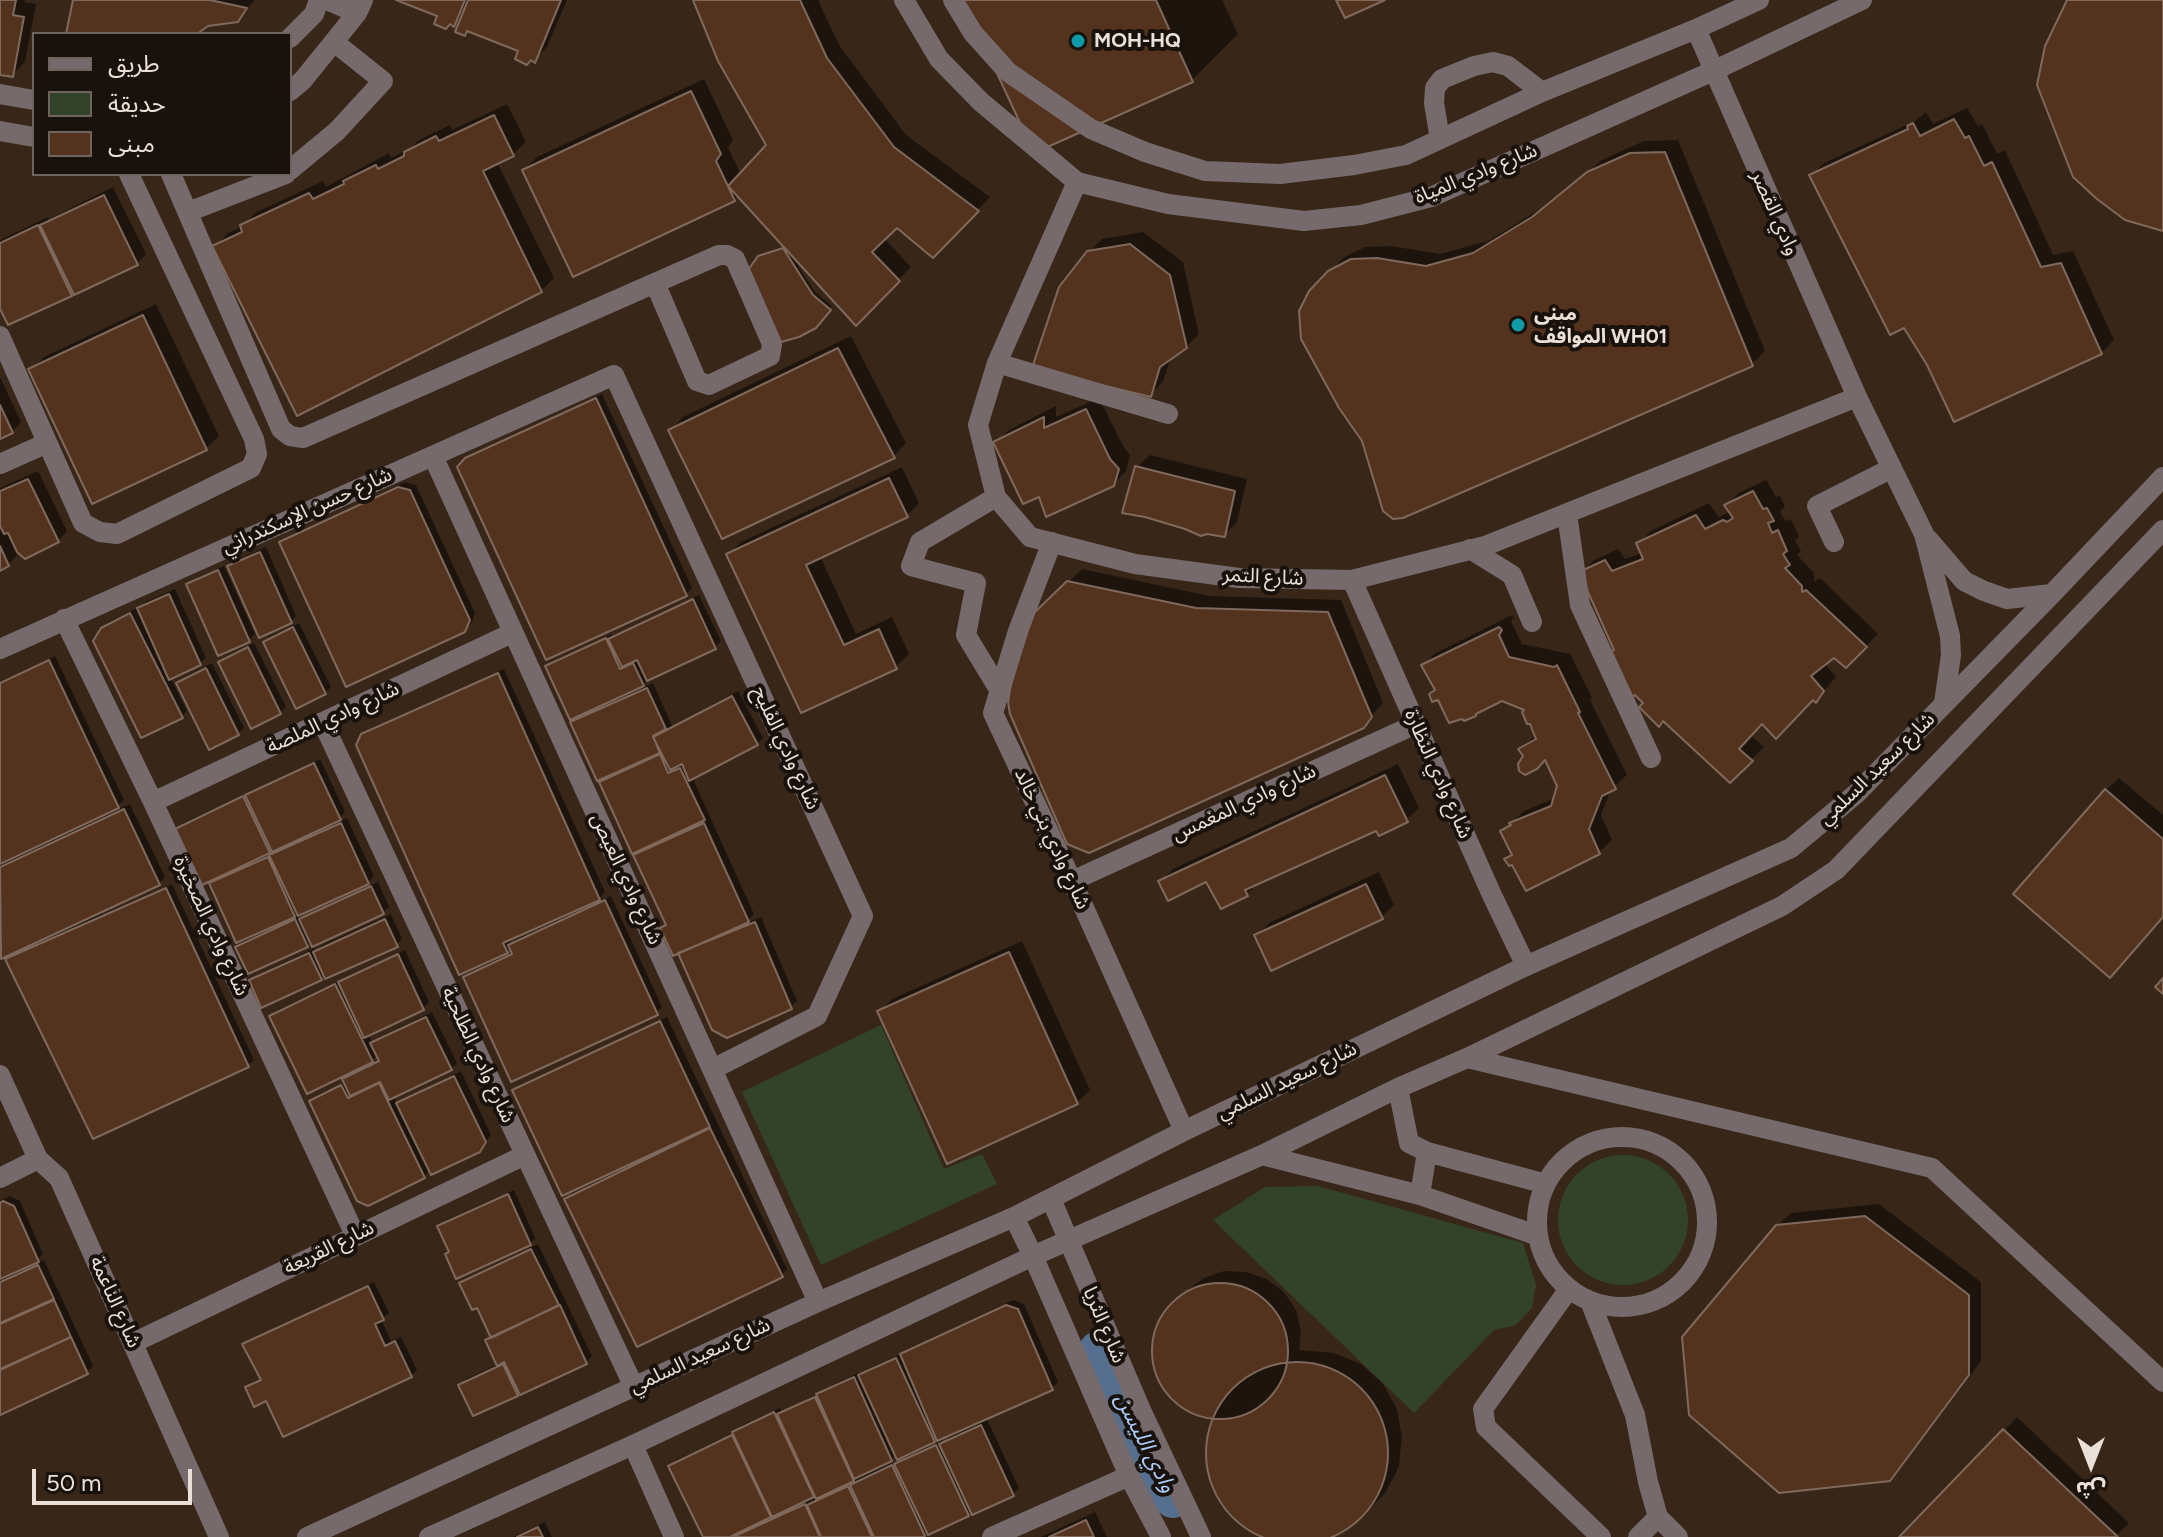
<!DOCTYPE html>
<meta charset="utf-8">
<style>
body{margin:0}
#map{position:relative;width:2163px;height:1537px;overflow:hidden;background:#382719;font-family:Figtree,"Noto Sans Arabic",sans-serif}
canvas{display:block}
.legend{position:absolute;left:32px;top:32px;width:260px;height:144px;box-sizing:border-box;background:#19120c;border:2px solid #6d645d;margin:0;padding:10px 14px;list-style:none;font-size:24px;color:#ebe0d7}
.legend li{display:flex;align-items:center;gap:16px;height:40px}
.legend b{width:40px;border:2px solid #6d645d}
.north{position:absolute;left:2051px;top:1425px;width:80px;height:80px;-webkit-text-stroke:6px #19120c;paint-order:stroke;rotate:180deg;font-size:22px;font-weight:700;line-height:32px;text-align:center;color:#ebe0d7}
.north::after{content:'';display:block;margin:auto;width:28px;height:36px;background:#ebe0d7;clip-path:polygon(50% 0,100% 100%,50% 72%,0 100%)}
.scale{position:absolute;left:32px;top:1469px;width:160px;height:36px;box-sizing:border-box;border:4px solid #ebe0d7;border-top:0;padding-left:10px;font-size:24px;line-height:28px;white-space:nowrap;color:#ebe0d7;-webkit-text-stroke:6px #19120c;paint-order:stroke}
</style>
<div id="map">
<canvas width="2163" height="1537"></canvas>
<ul class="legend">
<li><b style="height:10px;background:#766a6c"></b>طريق</li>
<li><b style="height:22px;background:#33432a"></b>حديقة</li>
<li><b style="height:22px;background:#53331e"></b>مبنى</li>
</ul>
<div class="north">ش</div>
<div class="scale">50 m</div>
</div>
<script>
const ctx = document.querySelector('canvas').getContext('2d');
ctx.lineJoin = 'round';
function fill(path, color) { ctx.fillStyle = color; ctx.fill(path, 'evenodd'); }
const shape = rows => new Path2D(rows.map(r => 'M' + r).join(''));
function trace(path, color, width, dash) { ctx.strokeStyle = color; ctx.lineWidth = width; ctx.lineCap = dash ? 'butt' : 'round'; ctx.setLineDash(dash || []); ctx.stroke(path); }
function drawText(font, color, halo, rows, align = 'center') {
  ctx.font = font + ' Figtree,"Noto Sans Arabic",sans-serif'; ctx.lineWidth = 8; ctx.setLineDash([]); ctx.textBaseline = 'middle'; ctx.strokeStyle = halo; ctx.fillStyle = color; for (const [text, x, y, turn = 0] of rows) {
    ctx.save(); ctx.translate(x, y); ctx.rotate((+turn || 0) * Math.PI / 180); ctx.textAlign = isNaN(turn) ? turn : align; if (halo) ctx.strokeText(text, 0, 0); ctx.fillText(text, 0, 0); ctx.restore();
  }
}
const green = shape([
 [881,1025,944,1169,982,1154,997,1184,821,1265,742,1092],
 '1558 1220a65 65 0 1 1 130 0a65 65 0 1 1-130 0Z',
 [1318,1186,1523,1243,1536,1285,1532,1308,1516,1325,1494,1330,1414,1413,1213,1220,1265,1187]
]);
const shadow = shape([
 [0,0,25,0,25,2,36,4,25,62,12,75,0,73],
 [75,0,255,0,237,20,207,24,194,34,68,34],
 [401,0,567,0,547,47,534,60,520,50,469,30,465,34,465,13,453,25,439,15],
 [695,0,818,0,839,45,906,135,990,197,933,256,897,226,884,238,911,267,856,323,791,255,815,292,832,306,814,327,760,257,763,254,787,247,738,194,734,199,524,170,537,157,704,79,733,140,728,147,741,175,768,145],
 [966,0,1222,0,1238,34,1192,80,1035,151],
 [507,104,526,142,513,154,497,162,554,278,541,291,215,246,228,233,242,227,255,213,323,181,326,187,389,153,391,158,411,148,419,140,450,125,452,130],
 [1967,108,1978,126,1982,124,1997,154,2005,150,2053,255,2073,251,2114,340,2101,353,1929,364,1812,175,1824,163,1915,121,1926,112,1933,124],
 [1678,140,1765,351,1752,364,1330,272,1343,258,1365,247,1391,246,1440,254,1488,241,1547,205,1602,160,1644,141],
 [113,187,146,254,137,263,74,291,70,294,0,305,0,240,48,217,49,219],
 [1143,232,1183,262,1199,334,1186,347,1171,357,1163,382,1150,394,1089,252,1102,239],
 [156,304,219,436,206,448,31,370,44,357],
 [851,336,906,443,894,456,671,430,683,417],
 [0,377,21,422,12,432,0,437],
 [602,394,692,588,686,594,547,657,459,467,473,453],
 [1099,398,1123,446,1130,455,1126,471,1113,485,1040,495,996,443,1009,430,1056,406,1056,417],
 [1150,455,1247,479,1237,522,1224,535,1137,467],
 [902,467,919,503,906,516,820,556,856,634,892,617,909,654,896,667,802,711,728,555,741,542],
 [38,471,67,531,58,541,25,556,13,545,17,555,8,565,0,568,0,488],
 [1766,480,1776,497,1780,496,1785,506,1780,511,1785,521,1791,519,1799,537,1795,540,1801,551,1797,555,1814,573,1814,582,1820,578,1878,634,1846,666,1834,655,1824,663,1836,677,1816,700,1813,698,1762,722,1750,735,1764,747,1730,781,1646,703,1616,649,1582,572,1594,560,1618,549,1625,559,1642,553,1638,544,1651,531,1709,503,1719,517,1731,511,1726,505,1739,493],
 [405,482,416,485,475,613,471,624,464,631,282,543,287,537],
 [266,547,296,616,291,622,230,566,236,560],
 [224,566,255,634,249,640,188,585,194,579],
 [1082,569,1209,596,1341,600,1383,703,1362,726,1048,602],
 [175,589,206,658,200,663,170,677,187,711,181,717,102,629,109,622,137,608,137,610,145,602],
 [699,595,721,641,715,647,648,679,637,690,653,683,672,726,738,691,763,738,757,744,692,777,754,914,744,924,761,917,797,1001,791,1007,680,951,601,783,611,773,573,723,583,713,547,667,553,661,612,634,613,636],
 [1512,615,1514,617,1511,621,1522,644,1570,654,1592,698,1590,700,1627,775,1611,789,1601,815,1612,840,1599,852,1513,862,1507,859,1513,853,1503,831,1524,811,1555,798,1559,786,1546,757,1525,756,1521,749,1536,735,1527,709,1502,699,1436,690,1423,665,1436,653],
 [299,623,331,687,325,693,265,642,271,636],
 [254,643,286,707,280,713,220,662,226,656],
 [55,656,124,800,112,812,130,804,165,877,159,883,101,911,103,914,172,884,254,1060,248,1065,94,1136,6,955,2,957,0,952,0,682],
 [212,663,244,728,238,734,178,683,184,677],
 [504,669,605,892,593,904,611,896,662,1007,656,1013,465,978,471,972,484,966,362,736,369,729],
 [544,922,546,926,516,939,512,944,509,938],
 [511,947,514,952,501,958],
 [320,759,345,812,334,824,347,818,374,876,361,889,378,882,389,907,383,912,311,941,307,946,237,947,248,936,237,941,209,879,177,829,183,823,249,792,250,794,254,790],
 [359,886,361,890,308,914,303,918,300,913],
 [297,912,301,915,289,921,289,920],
 [1398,764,1419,808,1406,820,1377,828,1259,882,1247,894,1206,879,1160,882,1173,869],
 [2119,778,2163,815,2163,916,2106,790],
 [1379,872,1394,905,1381,917,1257,936,1269,923],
 [391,914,402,939,396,945,325,974,320,979,251,981,257,975,315,948,316,951,321,946],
 [1022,941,1090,1090,1077,1102,880,1012,892,999],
 [405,950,429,1002,423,1008,368,1034,373,1044,378,1038,432,1012,457,1063,451,1069,394,1096,398,1105,405,1098,461,1071,491,1135,479,1150,430,1170,424,1176,311,1101,317,1095,345,1082,344,1080,355,1069,271,1016,277,1010],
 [378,1054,380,1059,368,1066,367,1065],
 [667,1017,787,1269,782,1275,567,1199,572,1193,586,1187,584,1183,515,1090,521,1085],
 [514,1190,535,1238,530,1244,451,1251,440,1226,446,1220],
 [10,1196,20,1201,43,1254,33,1265,44,1260,93,1366,87,1372,0,1412,0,1201],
 [1879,1204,1981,1282,1981,1361,1902,1466,1889,1480,1777,1226,1791,1213],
 [538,1244,592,1356,586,1362,521,1393,520,1391,517,1394,460,1385,466,1379,498,1364,487,1341,492,1335,478,1305,461,1284,467,1278],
 [1224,1271,1246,1272,1267,1279,1284,1292,1296,1310,1301,1331,1299,1350,1334,1353,1361,1364,1383,1384,1397,1409,1402,1437,1399,1466,1386,1492,1352,1527,1333,1537,1262,1537,1241,1526,1220,1504,1208,1475,1206,1444,1215,1416,1198,1413,1178,1402,1164,1386,1155,1365,1154,1344,1160,1323,1172,1305,1186,1291,1204,1278],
 [374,1282,389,1313,381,1319,391,1341,401,1337,417,1370,411,1376,267,1398,247,1388,253,1382,262,1378,245,1345,251,1339],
 [1013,1300,1024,1304,1058,1382,1052,1388,986,1417,1019,1488,1013,1494,972,1510,968,1514,928,1532,928,1531,918,1537,705,1537,671,1466,676,1460,734,1433,740,1426,780,1408,782,1412,820,1393,824,1389,860,1372,861,1375,866,1370,905,1352,908,1349],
 [954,1432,943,1443,941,1437],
 [937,1437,940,1442,928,1447,928,1446],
 [909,1452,899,1463,898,1461,885,1466,896,1455],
 [2017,1417,2129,1523,2115,1537,1902,1537],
 [1095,1512,1107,1537,1041,1537],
 [545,1522,552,1537,513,1537]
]);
const river = shape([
 [1098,1350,1173,1499]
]);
const building = shape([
 [0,0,16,0,13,15,24,17,13,77,0,75,0,0],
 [73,0,210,0,247,8,238,22,208,26,197,34,66,34,73,0],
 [396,0,465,0,454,27,450,24,446,29,434,24,437,16,396,0],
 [468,0,561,0,535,63,531,60,527,65,515,59,518,51,467,31,465,36,455,32,468,0],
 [693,0,800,0,827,58,894,147,979,211,933,258,897,228,872,252,900,281,856,326,728,186,766,145,718,61,693,0],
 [963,0,1156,0,1193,82,1034,153,963,0],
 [1336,0,1385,0,1345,18,1336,0],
 [2067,0,2163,0,2163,231,2125,220,2097,199,2073,177,2037,85,2045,46,2067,0],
 [691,91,721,154,716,161,735,201,573,277,522,170,691,91],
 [494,115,514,156,483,171,542,292,297,416,212,246,242,232,240,225,309,193,313,199,344,184,343,181,376,165,378,169,404,156,404,152,436,136,439,141,494,115],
 [1954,119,1965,138,1969,136,1984,166,1992,162,2041,267,2061,263,2102,354,1954,422,1927,365,1904,328,1890,335,1809,175,1908,129,1907,126,1913,123,1920,136,1954,119],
 [1665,152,1753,366,1403,518,1393,519,1383,511,1362,441,1339,408,1301,339,1299,311,1309,291,1328,271,1351,259,1377,258,1426,266,1473,253,1532,217,1587,172,1630,153,1665,152],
 [104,195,138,265,74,295,40,225,104,195],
 [38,225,72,296,8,325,0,309,0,243,38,225],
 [1130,244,1170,275,1187,348,1160,367,1151,397,1032,368,1059,287,1087,251,1130,244],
 [783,248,813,295,831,310,816,328,799,337,781,342,746,273,758,256,783,248],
 [143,315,207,450,92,504,28,369,143,315],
 [838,348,895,458,722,539,668,430,838,348],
 [596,398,687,596,546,660,457,467,465,458,596,398],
 [0,405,13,433,0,439,0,405],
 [1086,409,1110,459,1119,469,1114,486,1046,517,1039,497,1023,504,993,442,1044,417,1044,428,1086,409],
 [1135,466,1235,491,1225,537,1207,534,1201,536,1185,529,1145,517,1122,513,1135,466],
 [889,478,908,517,806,565,844,645,879,629,897,669,801,713,726,554,889,478],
 [28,479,59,542,25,559,17,552,8,533,4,534,0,526,0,491,28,479],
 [398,487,410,490,470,620,465,632,346,687,279,542,398,487],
 [1753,491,1763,509,1767,508,1774,521,1768,523,1772,533,1778,530,1787,551,1783,554,1790,565,1785,568,1802,586,1802,592,1806,590,1867,647,1846,668,1834,658,1811,676,1824,691,1816,703,1813,700,1776,739,1762,724,1739,749,1753,761,1730,783,1663,721,1659,727,1639,707,1643,703,1635,695,1621,706,1609,653,1614,650,1579,572,1605,560,1612,571,1643,559,1636,543,1696,515,1705,529,1723,520,1727,522,1733,518,1724,505,1753,491],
 [0,546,9,566,0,571,0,546],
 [260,552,292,623,259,638,227,566,260,552],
 [218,570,250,642,218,656,186,584,218,570],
 [1067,581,1196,608,1328,612,1372,717,1364,728,1089,853,1067,844,1010,714,1008,702,1011,683,1033,614,1067,581],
 [169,594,201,665,169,680,137,608,169,594],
 [693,599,716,649,647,681,637,660,622,667,608,639,693,599],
 [130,613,183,718,141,738,93,641,101,628,130,613],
 [293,627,326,694,296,709,263,642,293,627],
 [1499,627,1502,630,1499,635,1509,657,1554,667,1557,665,1580,712,1578,713,1616,789,1602,796,1589,829,1600,854,1526,891,1512,865,1509,866,1504,859,1512,855,1500,831,1511,825,1509,823,1551,806,1557,786,1545,760,1537,769,1525,775,1519,771,1518,764,1523,756,1518,749,1536,739,1530,724,1527,724,1522,712,1524,710,1502,701,1476,714,1476,716,1464,721,1462,719,1449,723,1438,700,1432,702,1429,694,1435,690,1421,665,1499,627],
 [606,638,620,669,633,663,644,686,570,720,545,666,606,638],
 [248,647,281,714,251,729,218,662,248,647],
 [49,660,119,808,0,864,0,683,49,660],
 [206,668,239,735,209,750,176,683,206,668],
 [498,673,600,900,503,943,508,953,459,975,356,745,361,734,498,673],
 [647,688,666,729,653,736,660,753,597,781,570,722,647,688],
 [732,696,758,745,689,781,682,764,670,770,653,737,732,696],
 [660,754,668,773,680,768,705,820,632,854,599,782,660,754],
 [314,763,341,820,272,852,245,795,314,763],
 [1385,775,1408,822,1379,836,1376,831,1245,890,1248,896,1221,909,1206,882,1168,901,1158,881,1385,775],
 [2105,789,2163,839,2163,917,2110,978,2013,894,2105,789],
 [243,796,270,853,202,885,175,829,243,796],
 [124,809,160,885,1,959,0,867,124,809],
 [341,823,369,884,298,916,269,855,341,823],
 [704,823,749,922,673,956,660,928,666,925,633,855,704,823],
 [268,857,295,917,236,943,209,883,268,857],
 [1366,884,1383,919,1271,971,1254,935,1366,884],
 [371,886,384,914,312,947,299,919,371,886],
 [166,888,249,1067,93,1139,5,959,166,888],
 [605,900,658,1015,511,1082,463,977,512,954,508,945,605,900],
 [295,919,308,947,248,974,235,947,295,919],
 [385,919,398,947,325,979,313,952,385,919],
 [755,922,792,1009,727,1038,712,1030,678,953,755,922],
 [1009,952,1078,1104,947,1164,877,1011,1009,952],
 [309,953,322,980,261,1008,249,980,309,953],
 [398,954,424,1010,364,1038,338,982,398,954],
 [2163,978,2163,994,2155,987,2163,978],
 [335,984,373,1062,307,1094,269,1016,335,984],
 [426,1017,452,1070,389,1100,380,1082,350,1096,342,1079,379,1061,370,1043,426,1017],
 [660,1021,710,1127,562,1196,512,1090,660,1021],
 [454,1076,486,1142,480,1152,431,1175,396,1103,454,1076],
 [379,1083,425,1178,368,1206,357,1201,309,1101,341,1085,348,1098,379,1083],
 [710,1128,783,1277,637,1347,564,1199,710,1128],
 [508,1194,531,1245,456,1279,445,1254,449,1252,437,1226,508,1194],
 [3,1201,14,1206,39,1262,0,1279,0,1203,3,1201],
 [1865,1216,1969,1295,1969,1375,1890,1481,1779,1493,1689,1415,1682,1337,1776,1225,1865,1216],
 [531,1249,559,1305,491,1338,477,1308,472,1310,459,1283,531,1249],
 [38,1265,54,1299,0,1323,0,1282,38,1265],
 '1152 1351a68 68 0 1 1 136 0a68 68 0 1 1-136 0Z',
 [368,1286,384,1320,375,1324,385,1346,395,1341,412,1377,283,1437,266,1401,254,1407,245,1387,261,1380,242,1344,368,1286],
 [54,1300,71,1337,0,1369,0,1324,54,1300],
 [560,1305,587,1364,520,1395,504,1362,497,1366,485,1340,560,1305],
 [1006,1305,1018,1309,1053,1390,937,1441,900,1354,1006,1305],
 [71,1337,88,1374,0,1415,0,1370,71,1337],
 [896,1358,935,1442,897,1460,858,1375,896,1358],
 '1206 1453a91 91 0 1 1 182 0a91 91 0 1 1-182 0Z',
 [503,1364,518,1396,473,1416,458,1385,503,1364],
 [854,1377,892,1461,854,1479,816,1394,854,1377],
 [815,1397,854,1481,816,1499,777,1414,815,1397],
 [774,1412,814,1497,772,1517,732,1432,774,1412],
 [981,1425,1014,1496,972,1515,939,1444,981,1425],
 [2003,1429,2118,1537,1899,1537,2003,1429],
 [732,1435,771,1517,730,1537,703,1537,668,1466,732,1435],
 [936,1445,969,1516,928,1535,894,1464,936,1445],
 [892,1465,925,1536,923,1537,874,1537,850,1485,892,1465],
 [848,1486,872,1537,821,1537,807,1505,848,1486],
 [805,1504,820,1537,733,1537,805,1504],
 [1086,1520,1094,1537,1049,1537,1086,1520],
 [538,1527,543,1537,517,1537,538,1527]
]);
const minor = shape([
 [327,0,357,13],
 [904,0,939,59,981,102,1077,182,1168,204,1304,221,1361,215,1431,197,1713,71,1862,0],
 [953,0,973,33,1008,72,1091,129,1145,152,1205,171,1280,174,1354,165,1406,155,1542,92,1696,29,1759,0],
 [1696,29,1857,397,1924,534,1950,636,1951,655,1944,703],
 [290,38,314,14,319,0],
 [290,91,303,80,357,13,363,0],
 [0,94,34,100],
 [0,131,34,137],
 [1440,139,1434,103,1435,88,1442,79,1474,66,1493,62,1508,66,1542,92],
 [290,170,337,131,383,81,334,42],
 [171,174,281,429,290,436,303,438,655,283,719,255,727,255,735,259,772,344,770,356,709,385,697,381,655,283],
 [1077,182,997,363,978,425,996,497,1030,537,1135,564,1239,578,1352,580,1485,546,1857,397],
 [188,212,286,174],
 [0,336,83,523,100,532,117,534,251,468,257,454,254,439,129,174],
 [997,363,1168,414],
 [433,456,818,1302],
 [0,464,47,443],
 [996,497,920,542,911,566,976,583,966,635,1000,691],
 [1567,514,1580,605,1651,758],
 [1928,539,1964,581,1984,591,2007,599,2052,594],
 [1052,542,1018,631,993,713,1072,881,1184,1131],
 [1834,542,1817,506,1892,468],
 [1470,549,1512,575,1532,622],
 [1352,580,1491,893,1526,966],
 [64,619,153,802,355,1235],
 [0,649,614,375,863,916,817,1016,713,1069],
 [323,723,634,1387],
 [153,802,512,633],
 [1072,881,1416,724],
 [1467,1058,1932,1168,2163,1382],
 [0,1075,38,1159,59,1178,219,1537],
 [1398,1088,1409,1143,1427,1152,1546,1184],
 '1537 1222a85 85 0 1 1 170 0a85 85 0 1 1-170 0Z',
 [1262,1155,1420,1195,1536,1235],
 [0,1178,38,1159],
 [1420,1195,1427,1152],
 [1051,1199,1140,1408,1201,1537],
 [1014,1217,1033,1256,1129,1476,1161,1537],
 [1569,1289,1483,1409,1486,1427,1601,1537],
 [1590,1301,1635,1415,1648,1482,1658,1517,1678,1537],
 [133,1343,525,1155],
 [633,1445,674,1537],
 [307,1537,818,1302,1014,1217,1184,1131,1526,966,1791,848,1857,793,2052,594,2163,477],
 [429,1537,633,1445,1033,1256,1262,1155,1398,1088,1467,1058,1782,906,1836,870,2163,530],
 [992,1537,1129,1476],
 [1638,1537,1658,1517]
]);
const markers = [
 [1078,41,8,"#0f9aa8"],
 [1518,325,8,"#0f9aa8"]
];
const poiNames = [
 ["MOH-HQ",1094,41],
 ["مبنى",1534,314],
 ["المواقف WH01",1534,337]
];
const streetNames = [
 ["شارع وادي المياة",1476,174,-22],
 ["وادي القصر",1775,213,66],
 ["شارع حسن الإسكندراني",307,511,-24],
 ["شارع التمر",1263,577,3],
 ["شارع وادي الملصة",333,718,-25],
 ["شارع وادي الفليح",786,748,65],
 ["شارع سعيد السلمي",1877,769,-44],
 ["شارع وادي النظارة",1438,774,66],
 ["شارع وادي المغمس",1244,803,-25],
 ["شارع وادي بني خالد",1052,839,65],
 ["شارع وادي العيص",626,879,65],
 ["شارع وادي الصخيرة",211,926,65],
 ["شارع وادي الطلحية",478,1055,65],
 ["شارع سعيد السلمي",1287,1081,-26],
 ["شارع القريعة",329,1248,-26],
 ["شارع الناعمة",115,1302,66],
 ["شارع الثريا",1104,1325,67],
 ["شارع سعيد السلمي",700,1356,-25]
];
const waterNames = [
 ["وادي الليسن",1145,1443,63]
];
fill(green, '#33432a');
fill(shadow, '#0007');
trace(river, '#576f8e', 38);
fill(building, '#53331e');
trace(building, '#7f695c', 2);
trace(minor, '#766a6c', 20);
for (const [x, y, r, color] of markers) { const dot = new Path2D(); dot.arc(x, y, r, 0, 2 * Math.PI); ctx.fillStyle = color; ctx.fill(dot); trace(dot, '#19120c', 3); }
drawText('bold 20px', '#ebe0d7', '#19120c', poiNames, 'left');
drawText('20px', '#ebe0d7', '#19120c', streetNames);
drawText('italic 22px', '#abcbf7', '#19120c', waterNames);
</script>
